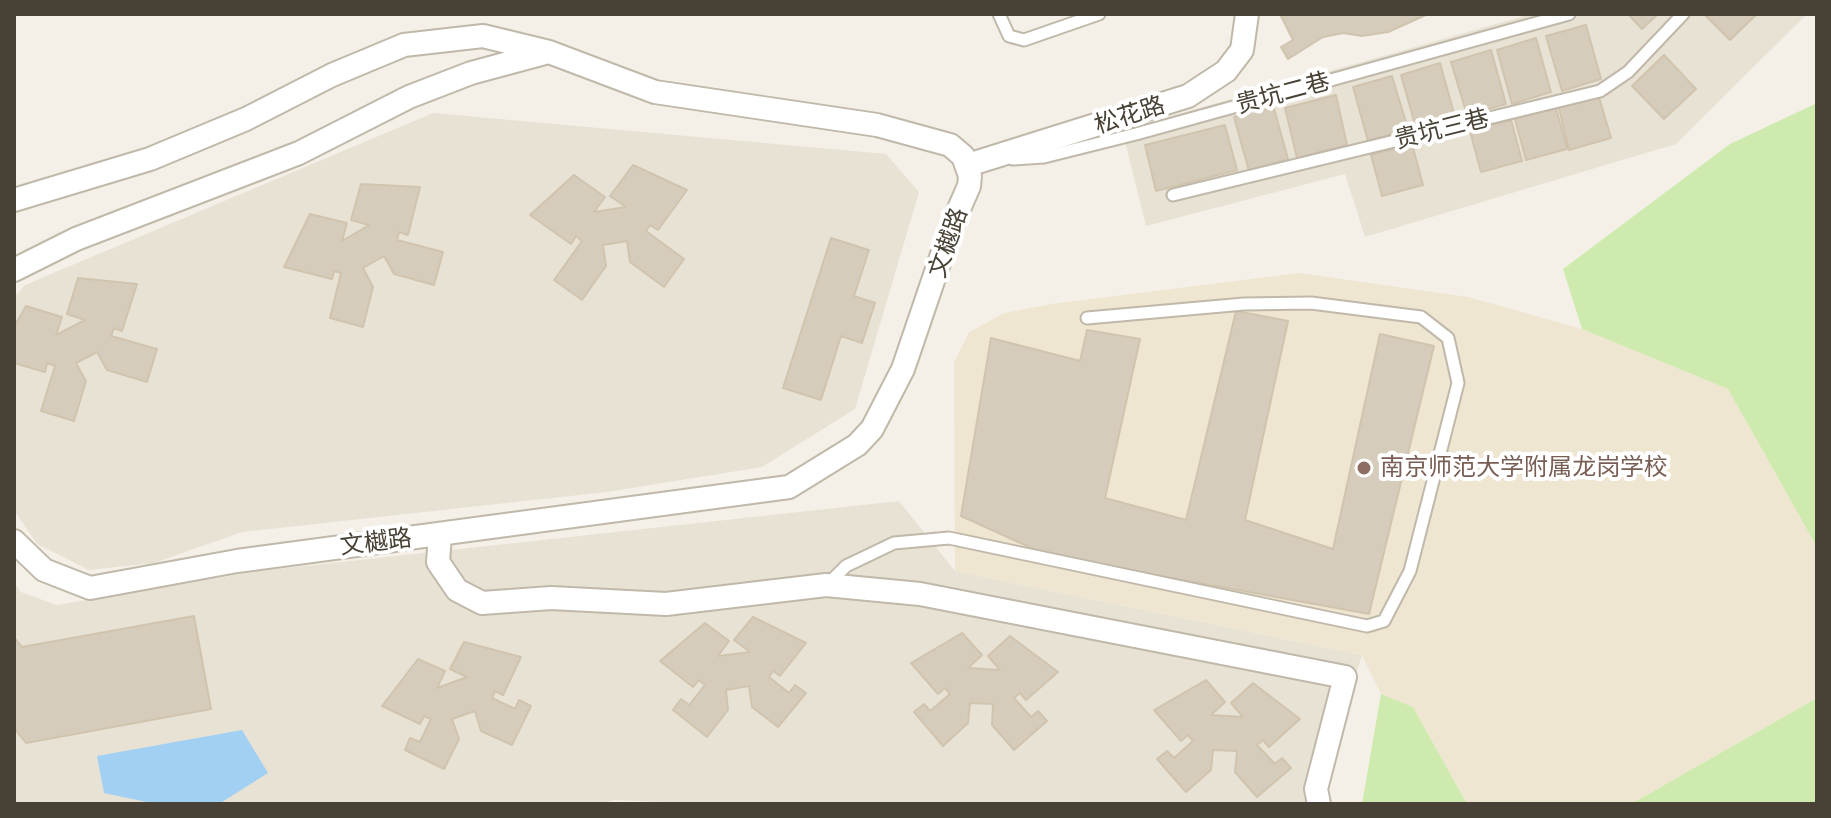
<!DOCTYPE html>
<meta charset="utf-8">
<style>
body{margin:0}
#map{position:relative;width:1831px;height:818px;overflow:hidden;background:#f4f0e7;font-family:Manrope,sans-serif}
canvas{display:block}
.frame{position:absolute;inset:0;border:16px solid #484135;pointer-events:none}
</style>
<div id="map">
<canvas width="1831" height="818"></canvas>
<div class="frame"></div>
</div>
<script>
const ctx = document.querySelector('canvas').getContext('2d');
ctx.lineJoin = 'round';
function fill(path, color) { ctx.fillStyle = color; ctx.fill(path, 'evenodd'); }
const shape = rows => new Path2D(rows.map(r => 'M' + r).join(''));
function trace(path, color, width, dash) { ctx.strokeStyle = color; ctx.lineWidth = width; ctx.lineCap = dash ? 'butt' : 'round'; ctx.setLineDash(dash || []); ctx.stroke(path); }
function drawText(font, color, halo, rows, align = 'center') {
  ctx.font = font + ' Manrope,"Noto Sans SC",sans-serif'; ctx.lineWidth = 8; ctx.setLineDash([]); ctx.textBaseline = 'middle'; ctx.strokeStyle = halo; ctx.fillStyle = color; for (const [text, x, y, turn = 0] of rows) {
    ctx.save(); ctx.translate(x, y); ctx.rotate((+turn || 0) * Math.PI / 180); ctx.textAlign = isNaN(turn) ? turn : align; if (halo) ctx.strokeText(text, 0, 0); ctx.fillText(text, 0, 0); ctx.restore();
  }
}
const residential = shape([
 [1531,14,1807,14,1676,144,1365,237,1345,174,1146,226,1122,130],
 [433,113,886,154,919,192,855,409,762,467,607,492,242,532,154,563,89,570,37,544,14,510,14,298,25,285],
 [899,501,955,571,1362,655,1317,804,708,804,614,800,601,804,14,804,14,582,21,592,56,605,259,571]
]);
const education = shape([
 [1299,273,1468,297,1582,329,1728,389,1817,547,1817,698,1631,804,1467,804,1413,707,1381,694,1362,655,955,571,954,363,969,332,1005,313,1051,304]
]);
const green = shape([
 [1817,103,1817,547,1728,389,1582,329,1563,269,1730,144],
 [1381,694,1413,707,1467,804,1362,804],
 [1817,698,1817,804,1631,804]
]);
const water = shape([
 [242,730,268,773,219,804,156,804,104,793,97,756]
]);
const building = shape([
 [1280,14,1428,14,1388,32,1362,36,1343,33,1323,37,1288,59,1281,47,1293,40,1280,14],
 [1628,14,1658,14,1642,29,1628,14],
 [1704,14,1757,14,1730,40,1704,14],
 [1586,25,1601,79,1562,91,1546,36,1586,25],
 [1536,38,1551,92,1512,104,1497,50,1536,38],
 [1491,50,1506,104,1467,115,1451,62,1491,50],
 [1664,55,1696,89,1664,119,1632,86,1664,55],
 [1440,63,1455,117,1416,128,1401,75,1440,63],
 [1392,76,1408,129,1368,141,1353,87,1392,76],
 [1336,95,1347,145,1297,158,1285,108,1336,95],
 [1599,97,1611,138,1569,150,1559,108,1599,97],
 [1273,105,1288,159,1249,171,1234,117,1273,105],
 [1556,108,1567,149,1526,160,1515,119,1556,108],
 [1511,120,1522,161,1481,172,1470,131,1511,120],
 [1225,125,1237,170,1156,191,1145,145,1225,125],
 [1412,144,1423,185,1382,196,1371,155,1412,144],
 [633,165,687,190,658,230,650,225,646,231,684,259,664,287,630,262,627,241,603,245,606,266,582,300,554,280,582,241,576,236,571,244,530,215,574,175,605,197,594,212,626,207,610,196,633,165],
 [361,184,420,187,408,235,399,232,397,240,443,252,434,285,394,274,384,256,363,268,373,287,363,327,330,318,341,273,334,271,332,279,284,267,310,214,347,223,342,241,369,225,351,220,361,184],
 [831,238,869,250,854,296,875,303,862,343,841,336,821,400,783,388,831,238],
 [78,278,137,284,122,331,114,328,111,336,157,349,147,382,107,370,97,352,76,363,86,381,74,421,41,411,55,366,47,363,45,372,14,363,14,327,26,306,62,317,56,335,85,320,67,314,78,278],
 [1236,311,1288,321,1245,520,1333,549,1380,334,1434,346,1369,614,1047,555,961,516,991,338,1080,361,1087,330,1140,339,1105,498,1186,520,1236,311],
 [194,616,211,709,26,743,14,728,14,637,22,647,194,616],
 [753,617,806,643,780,676,773,671,769,677,789,693,795,685,806,693,778,727,752,707,749,686,726,690,728,710,707,737,673,710,681,699,689,705,705,685,699,680,693,687,660,661,705,623,729,641,718,656,750,652,734,640,753,617],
 [962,633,982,655,968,668,1000,670,988,656,1010,636,1058,672,1026,700,1020,693,1014,698,1031,717,1038,711,1047,721,1014,750,992,725,993,704,970,703,968,723,943,746,914,712,924,704,930,711,950,694,945,688,938,694,911,663,962,633],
 [464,642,521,657,503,695,495,691,492,698,515,709,519,700,531,706,512,745,481,731,475,711,452,719,459,739,444,769,405,750,410,738,420,742,431,719,424,716,420,724,382,706,418,659,445,671,437,688,467,677,450,669,464,642],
 [1206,680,1225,702,1211,715,1243,717,1231,703,1253,683,1300,719,1269,747,1263,740,1257,745,1275,764,1282,758,1291,768,1257,797,1235,772,1237,751,1213,750,1211,770,1186,792,1157,759,1167,751,1174,758,1193,741,1188,735,1181,741,1154,710,1206,680]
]);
const service = shape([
 [999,14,1009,36,1024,40,1099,14],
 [1013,159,1044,157,1136,134,1569,14],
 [1173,195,1600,91,1628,72,1683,14],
 [827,585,846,566,894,543,949,538,1367,626,1384,621,1410,571,1458,383,1448,338,1421,317,1311,303,1244,304,1087,318]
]);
const minor = shape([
 [968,165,1188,96,1226,71,1242,50,1247,14],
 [14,200,150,159,246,119,332,75,404,45,483,36,549,52],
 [14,270,76,239,299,153,409,97,471,73,549,52,655,92,877,125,950,145,963,156,970,176,969,186,952,225,903,369,872,429,857,445,789,487,237,561,90,588,44,570,14,541],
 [440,535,438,562,457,590,482,603,551,598,666,604,826,585,920,594,1345,677,1316,789,1319,804]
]);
const markers = [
 [1364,468,8,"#8d6e63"]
];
const streetNames = [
 ["贵坑二巷",1283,94,-15],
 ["松花路",1130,116,-18],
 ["贵坑三巷",1442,130,-14],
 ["文樾路",949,243,-71],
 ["文樾路",376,543,-7]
];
const educationNames = [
 ["南京师范大学附属龙岗学校",1380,468]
];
fill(residential, '#e8e2d5');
fill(education, '#eee6d0');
fill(green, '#ceeaae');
fill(water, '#a1d0f3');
fill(building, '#d6ccbc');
trace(building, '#d1c4af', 2);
trace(service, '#c0b8a9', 15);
trace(minor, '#c0b8a9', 26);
trace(service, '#fff', 11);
trace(minor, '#fff', 22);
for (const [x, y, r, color] of markers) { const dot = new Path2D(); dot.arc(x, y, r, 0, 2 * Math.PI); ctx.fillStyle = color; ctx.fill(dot); trace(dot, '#fff', 3); }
drawText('24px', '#484135', '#fff', streetNames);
drawText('24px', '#785e54', '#fff', educationNames, 'left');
</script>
